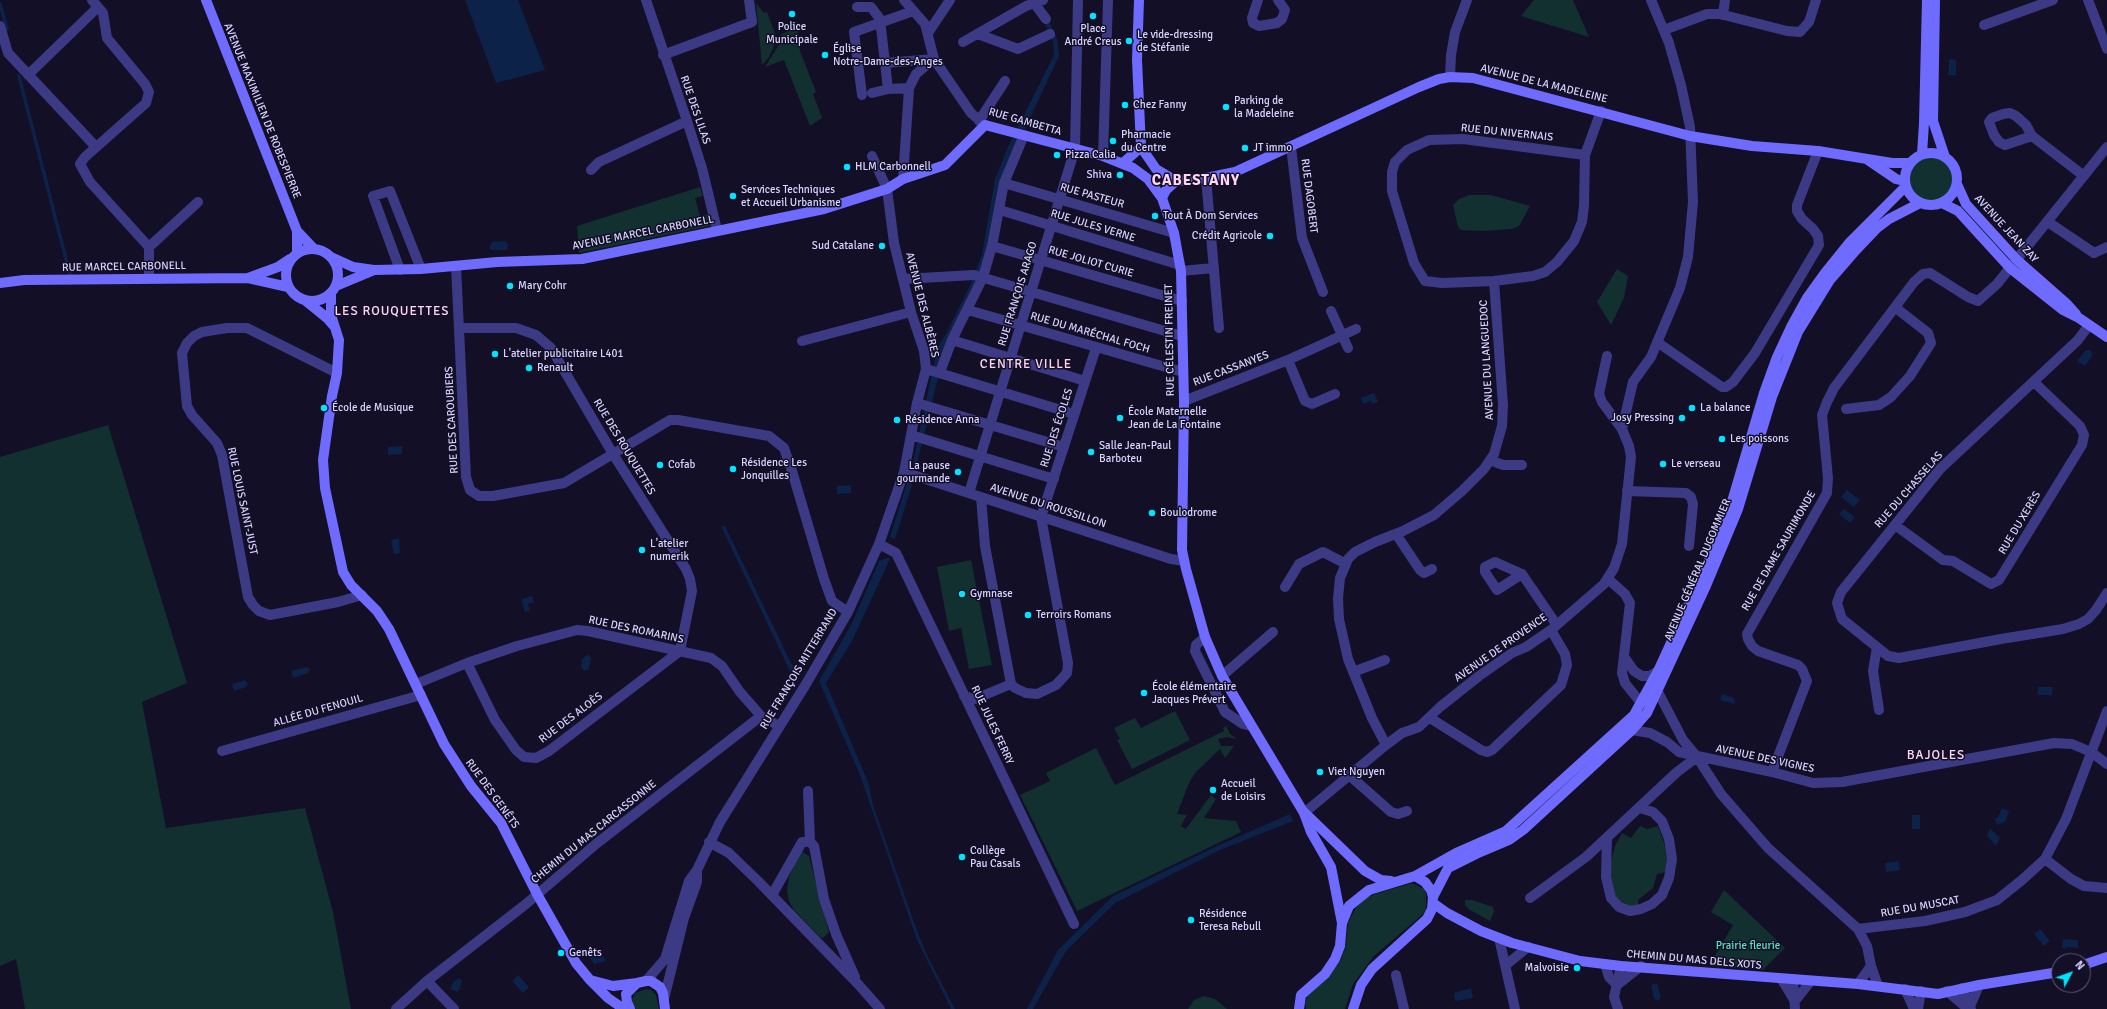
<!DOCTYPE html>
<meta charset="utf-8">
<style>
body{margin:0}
#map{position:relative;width:2107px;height:1009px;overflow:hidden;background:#130f26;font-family:Signika,sans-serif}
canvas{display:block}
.north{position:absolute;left:2051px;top:953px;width:40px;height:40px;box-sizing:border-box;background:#130f26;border:1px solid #625e7d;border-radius:50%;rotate:49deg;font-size:11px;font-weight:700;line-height:16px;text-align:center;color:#d9d4ff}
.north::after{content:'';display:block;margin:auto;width:14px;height:18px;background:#00e5ff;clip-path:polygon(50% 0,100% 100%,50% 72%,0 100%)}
</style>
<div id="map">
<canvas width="2107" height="1009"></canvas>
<div class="north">N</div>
</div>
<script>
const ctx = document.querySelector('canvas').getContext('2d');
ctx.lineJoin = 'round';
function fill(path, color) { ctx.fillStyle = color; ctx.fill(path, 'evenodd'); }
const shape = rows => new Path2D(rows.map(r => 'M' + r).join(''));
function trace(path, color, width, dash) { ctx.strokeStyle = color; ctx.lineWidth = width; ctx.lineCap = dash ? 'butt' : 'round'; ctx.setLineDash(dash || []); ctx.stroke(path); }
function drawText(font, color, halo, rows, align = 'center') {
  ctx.font = font + ' Signika,sans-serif'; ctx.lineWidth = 3; ctx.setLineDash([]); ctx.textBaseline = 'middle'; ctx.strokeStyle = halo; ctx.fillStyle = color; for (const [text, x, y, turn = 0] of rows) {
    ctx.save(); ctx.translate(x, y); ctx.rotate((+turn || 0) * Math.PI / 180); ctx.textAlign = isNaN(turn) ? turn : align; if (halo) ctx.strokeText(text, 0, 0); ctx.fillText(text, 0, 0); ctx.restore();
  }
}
const green = shape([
 [1534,0,1573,0,1589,37,1521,16],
 [756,3,764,13,767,12,777,39,769,57,762,65],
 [797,22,800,51,816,92,813,94,822,118,810,126,784,60,765,67,782,40,780,35,789,31,787,25],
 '1909 179a22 22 0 1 1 44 0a22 22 0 1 1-44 0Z',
 [700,187,703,196,695,198,700,216,708,214,710,226,579,253,577,226],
 [1469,195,1491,195,1530,206,1519,226,1512,229,1484,231,1461,230,1458,227,1453,205,1459,199],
 [1617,269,1628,276,1624,298,1611,325,1597,302],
 [108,425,187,683,142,702,166,828,305,808,333,912,351,1009,25,1009,16,959,0,966,0,457],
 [971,560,992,665,969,669,961,628,949,631,937,567],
 [1175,711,1190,740,1132,769,1117,740,1120,739,1114,728,1135,718,1141,728],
 [1226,726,1230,734,1237,739,1226,737,1218,739,1221,746,1234,746,1225,758,1220,749,1195,773,1189,783,1177,814,1187,815,1181,826,1186,829,1211,795,1216,799,1204,818,1236,821,1241,832,1077,911,1020,795,1050,781,1046,773,1096,748,1115,785,1224,731,1223,728],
 [1640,826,1647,829,1658,826,1664,843,1667,860,1666,872,1657,874,1653,888,1638,900,1638,908,1622,904,1616,898,1609,871,1615,846,1622,833,1631,838],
 [803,852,809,856,829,932,823,938,820,937,794,910,789,901,787,891,789,877,799,855],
 [1412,883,1424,889,1426,893,1426,909,1423,914,1374,956,1353,984,1345,1009,1306,1009,1305,1003,1309,992,1326,980,1341,960,1346,945,1348,923,1355,909,1364,899,1375,894],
 [1724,890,1785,948,1763,970,1709,966,1733,925,1711,912],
 [1465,900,1472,900,1493,907,1494,911,1490,921,1470,910,1465,905],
 [646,989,651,990,656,995,659,1009,635,1009,633,1006,631,1002,635,993],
 [1204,996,1215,999,1227,1009,1188,1009,1194,1000]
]);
const water = shape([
 [465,0,518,0,545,70,496,83],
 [1048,19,1057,38,1059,56,1003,176,988,255,938,378,911,488,895,539,890,537,912,467,935,359,933,355,947,332,973,279,982,254,995,179,1007,149,1054,55,1053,41,1044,22],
 [1951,59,1956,60,1956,75,1948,75,1949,60],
 [506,241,508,245,507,250,492,250,489,248,492,242],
 [2086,350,2090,350,2093,355,2085,366,2077,361],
 [1374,393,1378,402,1372,404,1371,401,1363,404,1361,398],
 [402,446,402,454,388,455,388,447],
 [851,485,851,493,837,494,837,486],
 [1847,490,1860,500,1854,507,1841,497],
 [1844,509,1855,517,1850,523,1839,514],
 [721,526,725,526,791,663,799,674,796,677,790,671],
 [399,538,400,553,394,554,391,540],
 [889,557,890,559,852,641,826,683,868,782,873,805,916,928,928,957,955,1009,951,1009,917,940,860,775,819,681,852,623,879,561],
 [532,596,534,602,528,604,530,611,525,612,521,599],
 [588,654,591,658,589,669,584,671,581,667,582,659],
 [306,667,310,669,308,673,293,678,291,671],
 [245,680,248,684,246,687,234,691,232,684],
 [2038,687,2053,687,2052,695,2038,695],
 [1722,694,1734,698,1735,702,1734,704,1720,700],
 [2002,808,2009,811,2005,822,1997,825,1995,819,1998,817],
 [1290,814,1293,821,1220,850,1115,903,1066,951,1033,1009,1027,1009,1058,950,1113,896,1217,846],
 [1912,815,1920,815,1920,829,1912,829],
 [1990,828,2000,838,1996,846,1987,836],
 [1899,861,1900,870,1886,872,1885,863],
 [2040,929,2050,941,2044,946,2034,934],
 [2063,939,2078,940,2078,948,2067,947,2066,949,2062,948],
 [597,947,606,961,594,964,587,954],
 [518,975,529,987,523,993,512,981],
 [459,978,462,981,459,990,457,992,450,989,453,982],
 [1657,983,1661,997,1658,1001,1654,999,1651,985],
 [1471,988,1473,998,1455,1001,1454,993]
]);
const stream = shape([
 [0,4,7,29],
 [19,76,70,275]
]);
const street = shape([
 [92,0,103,13,107,38,145,84,149,92,146,103,85,157,80,164,90,182,149,247,149,278],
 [646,0,687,121,702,168,717,230],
 [904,0,925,24,934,59,971,113,985,125],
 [1032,0,1046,19],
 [1258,0,1252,18,1253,23,1259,26,1277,23,1282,19,1285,10,1278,0],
 [2088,0,2107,49],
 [857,7,871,7,880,19,888,89],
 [1723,15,1725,0],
 [1984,25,2053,0],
 [0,26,8,53,96,147],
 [1664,30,1707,14,1720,14,1787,31,1800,32,1809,22,1816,0],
 [928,33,950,0],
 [978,34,1018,49,1050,34],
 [963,42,1026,6,1043,0],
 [663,55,752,22,749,0],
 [885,63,934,59],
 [28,75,98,7],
 [1450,77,1451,55,1455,32,1467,0],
 [872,93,888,89,909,88],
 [862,95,854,32,913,11],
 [979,121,1005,81],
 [2032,136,2005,145,1999,142,1994,135,1989,122,1992,118,2003,114,2010,113,2016,116,2026,125,2032,136,2084,176],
 [1291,147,1302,238,1323,292],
 [1585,155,1463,139,1429,140,1407,150,1395,162,1392,172,1392,191,1414,263,1425,281,1442,283,1494,281,1533,276,1545,272,1557,262,1574,241,1582,222,1584,206,1585,155,1601,111],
 [1103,156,1108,0],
 [591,170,599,162,687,121],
 [1206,178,1219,328],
 [903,179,909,88,916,74,934,59],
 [1004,183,1174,233],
 [1000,210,1180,265],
 [2048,222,2094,253,2107,247],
 [992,246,1182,301],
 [149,247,198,202],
 [456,266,466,477,470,490,479,496,493,496,564,483,670,420,678,420,769,436,784,448,792,471,824,579,832,601,848,612],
 [400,270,373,196,390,191,421,269],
 [1181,271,1214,268],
 [903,279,974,275,1182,336],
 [968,310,1183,372],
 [1331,311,1348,348],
 [2089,325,2078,340,1940,469,1841,592,1837,603,1842,619,1888,656,1899,658,2001,639,2063,629,2079,624,2088,619,2096,610,2107,593],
 [459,328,516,328,536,335,551,348,613,454,686,569,690,579,692,591,680,651,549,751,536,758,524,757,516,750,495,720,467,663],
 [952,340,1085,381],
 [802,341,911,312],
 [1657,342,1722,387,1726,387,1733,382,1755,353,1819,245,1818,236,1813,229,1802,219,1797,211,1797,205,1818,151],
 [1607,356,1599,394,1602,402,1622,429],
 [1288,360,1305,401,1312,404,1335,394],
 [926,369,1074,414],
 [940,372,952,340,983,277,992,246,1004,183,1024,135],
 [337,373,247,328,227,328,202,332,194,336,187,343,182,353,187,406,192,415,217,443,222,455,248,597,253,605,259,611,270,615,338,602,362,595],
 [1184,401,1288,360,1356,329],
 [917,403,1064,447],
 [1846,409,1879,405,1891,397,1910,376,1931,343,1928,333,1896,308],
 [911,435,1054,479],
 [1490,460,1503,465,1522,465],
 [904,472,1171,559,1184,561],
 [1627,491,1686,493,1691,497,1693,504,1689,546],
 [969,493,1075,149,1078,0],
 [981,497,985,546,1011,684,1015,688,1026,693,1037,694,1056,685,1067,673,1068,663,1041,517,1096,348],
 [1895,525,1943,560,1953,561,1991,584,1999,580,2082,445,2084,435,2080,426,2034,382],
 [1396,534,1420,570,1424,573,1432,569],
 [879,544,896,553,1074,924],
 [1522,574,1497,590,1485,572,1485,567,1495,562,1522,574,1556,624],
 [1608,579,1625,594,1630,603,1622,673,1625,683,1641,703],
 [1285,587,1299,564,1323,552,1346,564],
 [1205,637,1196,645,1195,651,1225,712,1243,724,1251,726],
 [1877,647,1873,671,1879,710],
 [1625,658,1634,671,1642,676,1650,676,1658,671],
 [1353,672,1385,660],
 [1222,676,1273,632],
 [416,684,467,663,517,646,577,630,588,631,711,658,722,666,740,692,761,716,779,726],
 [1658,692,1683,740,1697,757,1721,794,1768,848,1858,929,1867,946,1871,966,1878,986],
 [964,696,975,699,1011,684],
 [1430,718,1481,750,1487,752,1492,750,1561,685,1567,665,1565,654,1551,630],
 [1632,730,1650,733,1667,742,1679,752,1772,772,1813,783,1842,782,2054,743,2072,744,2091,752,2107,764],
 [1386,745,1372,718,1348,659,1339,619,1338,598,1340,578,1348,559,1355,552,1375,542,1403,531,1434,515,1462,491,1484,469,1494,454,1502,426,1503,405,1494,281],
 [222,751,421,695],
 [1772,772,1807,681,1802,669,1798,665,1758,651,1752,646,1748,639,1747,634,1827,493,1828,478,1822,415,1827,402,1834,388,1914,282,1923,274,1930,273,1968,297,1978,301,1997,284,2107,147],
 [1349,775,1391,812,1398,814,1407,811],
 [808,791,810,842],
 [1304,813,1386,745,1402,733,1419,727,1440,707,1479,676,1512,653,1526,647,1551,630,1604,584,1614,568,1622,544,1631,457,1629,446,1622,429,1633,382,1651,357,1680,288,1688,257,1693,202,1690,127,1681,85,1669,43,1651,0],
 [1607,837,1606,877,1611,898,1619,907,1630,911,1641,909,1652,904,1662,895,1669,878,1672,859,1669,839,1662,821,1653,812,1640,808],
 [709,842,729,853,758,881,858,984,880,1009],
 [2045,859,2071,879,2084,886,2107,888],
 [772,895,802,842,810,842,814,846,824,899,836,934,855,977],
 [1530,898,1586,857,1677,772,1697,757],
 [1858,929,1925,921,1965,912,1997,900,2022,880,2045,859,2066,819,2107,711],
 [1499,938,1515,1009],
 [1605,964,1609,977,1617,985],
 [1506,965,1528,947],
 [1396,975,1404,1009],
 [1782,980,1795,1001],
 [427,981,454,1009],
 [646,981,665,959,689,881,697,870,720,822,806,684,848,612,879,544,904,472,917,403,926,369,924,351,911,312,894,243,887,189,872,156],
 [1793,981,1795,1009],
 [1858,984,1871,966],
 [1617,985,1641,966],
 [1962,988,1971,1009],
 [1905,989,1914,1009],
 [1947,991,1968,1009],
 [664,999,684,918,697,882,697,870],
 [1795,1001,1810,982],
 [1971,1004,1979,985],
 [396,1009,427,981,526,904,596,844,761,716],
 [1618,1009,1614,997,1621,966],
 [1918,1009,1921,991]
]);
const secondary = shape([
 [206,0,297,231,297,253],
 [1139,0,1137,60,1141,147,1156,169,1176,181,1206,178,1235,172,1419,87,1439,79,1450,77,1473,78,1690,136,1752,146,1818,151,1892,163,1910,163],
 [1935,0,1933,121,1945,157],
 '1905 179a26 26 0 1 1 52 0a26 26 0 1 1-52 0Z',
 [1922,154,1924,123,1927,0],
 [1868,160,1896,179,1904,181],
 [1123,163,1141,147],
 [1957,184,1966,204,2017,260,2067,304,2076,314],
 [1162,198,1166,190,1176,181],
 [1942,203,1958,211,2010,268,2063,310,2079,318,2107,337],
 [297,231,314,249],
 '286 275a26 26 0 1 1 52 0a26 26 0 1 1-52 0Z',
 [331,257,353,267,374,270,421,269,497,262,582,259,824,209,887,189,903,179,945,165,985,125,1103,156,1133,168,1148,179,1162,198,1174,233,1181,271,1184,401,1182,550,1186,569,1205,637,1222,676,1304,813,1311,832,1331,867,1342,923],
 [248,278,278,267,290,259],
 [0,283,24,280,248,278,288,287],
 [336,286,372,271],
 [331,293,331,315,339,340,337,373,332,396,323,460,325,488,343,572,351,585,377,611,389,629,444,744,471,786,501,823,537,894,576,963,590,980,608,998,624,1009],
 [306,301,327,318,333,325],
 [1305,813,1365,871,1381,880,1391,881],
 [1415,876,1456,853,1506,831,1634,715,1658,671,1709,560,1731,505,1764,393,1777,357,1791,327,1807,298,1825,273,1850,242,1905,187],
 [1433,897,1448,868,1476,854,1509,840,1523,830,1632,730,1647,713,1705,588,1738,509,1772,397,1798,332,1830,280,1857,249,1877,228,1889,219,1920,203],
 [1433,903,1447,913,1481,931,1512,943,1580,961,1621,966,1858,984,1938,994,1979,985,2059,972],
 [2083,965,2107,957],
 [590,980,613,986,637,983],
 [630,1009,627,1002,626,994,637,983,646,981,651,981,660,987,663,993,665,1009],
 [1299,1009,1301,995,1325,974,1335,959,1340,946,1342,923,1349,906,1369,890,1415,876,1425,882,1431,890,1433,897,1432,909,1427,919,1372,969,1361,985,1353,1009]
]);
const markers = [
 [792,14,4,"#00e5ff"],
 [1093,16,4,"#00e5ff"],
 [1129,41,4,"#00e5ff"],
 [825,55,4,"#00e5ff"],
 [1125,105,4,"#00e5ff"],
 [1226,107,4,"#00e5ff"],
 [1113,141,4,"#00e5ff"],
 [1245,148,4,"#00e5ff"],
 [1057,155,4,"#00e5ff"],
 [847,167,4,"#00e5ff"],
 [1120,175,4,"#00e5ff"],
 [733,196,4,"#00e5ff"],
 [1155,216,4,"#00e5ff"],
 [1270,236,4,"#00e5ff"],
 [882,246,4,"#00e5ff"],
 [510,286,4,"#00e5ff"],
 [495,354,4,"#00e5ff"],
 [529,368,4,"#00e5ff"],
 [324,408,4,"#00e5ff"],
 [1692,408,4,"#00e5ff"],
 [1120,418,4,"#00e5ff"],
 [1682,418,4,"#00e5ff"],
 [897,420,4,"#00e5ff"],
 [1722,439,4,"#00e5ff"],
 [1091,452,4,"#00e5ff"],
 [1663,464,4,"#00e5ff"],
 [660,465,4,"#00e5ff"],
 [733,469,4,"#00e5ff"],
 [958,472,4,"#00e5ff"],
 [1152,513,4,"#00e5ff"],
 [642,550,4,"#00e5ff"],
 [962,594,4,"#00e5ff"],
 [1028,615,4,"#00e5ff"],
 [1144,693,4,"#00e5ff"],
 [1320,772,4,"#00e5ff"],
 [1213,790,4,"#00e5ff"],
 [962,857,4,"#00e5ff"],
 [1191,920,4,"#00e5ff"],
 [561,953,4,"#00e5ff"],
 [1577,968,4,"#00e5ff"]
];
const poiNames = [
 ["Police",792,27,"center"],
 ["Municipale",792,40,"center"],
 ["Place",1093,29,"center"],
 ["André Creus",1093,42,"center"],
 ["Le vide-dressing",1137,35],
 ["de Stéfanie",1137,48],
 ["Église",833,49],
 ["Notre-Dame-des-Anges",833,62],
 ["Parking de",1234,101],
 ["la Madeleine",1234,114],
 ["Chez Fanny",1133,105],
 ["Pharmacie",1121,135],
 ["du Centre",1121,148],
 ["JT immo",1253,148],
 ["Pizza Calia",1065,155],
 ["HLM Carbonnell",855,167],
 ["Shiva",1112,175,"right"],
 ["Services Techniques",741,190],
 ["et Accueil Urbanisme",741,203],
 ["Tout À Dom Services",1163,216],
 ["Crédit Agricole",1262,236,"right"],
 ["Sud Catalane",874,246,"right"],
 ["Mary Cohr",518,286],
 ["L'atelier publicitaire L401",503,354],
 ["Renault",537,368],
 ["École de Musique",332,408],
 ["La balance",1700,408],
 ["École Maternelle",1128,412],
 ["Jean de La Fontaine",1128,425],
 ["Josy Pressing",1674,418,"right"],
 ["Résidence Anna",905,420],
 ["Les poissons",1730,439],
 ["Salle Jean-Paul",1099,446],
 ["Barboteu",1099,459],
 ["Résidence Les",741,463],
 ["Jonquilles",741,476],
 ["Le verseau",1671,464],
 ["Cofab",668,465],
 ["La pause",950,466,"right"],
 ["gourmande",950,479,"right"],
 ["Boulodrome",1160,513],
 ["L'atelier",650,544],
 ["numerik",650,557],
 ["Gymnase",970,594],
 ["Terroirs Romans",1036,615],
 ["École élémentaire",1152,687],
 ["Jacques Prévert",1152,700],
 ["Viet Nguyen",1328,772],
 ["Accueil",1221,784],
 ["de Loisirs",1221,797],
 ["Collège",970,851],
 ["Pau Casals",970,864],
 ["Résidence",1199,914],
 ["Teresa Rebull",1199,927],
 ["Genêts",569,953],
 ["Malvoisie",1569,968,"right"]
];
const streetNames = [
 ["AVENUE DE LA MADELEINE",1544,84,14],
 ["RUE DES LILAS",695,110,71],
 ["AVENUE MAXIMILIEN DE ROBESPIERRE",262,111,68],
 ["RUE GAMBETTA",1025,122,16],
 ["RUE DU NIVERNAIS",1507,133,6],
 ["RUE PASTEUR",1092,196,16],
 ["RUE DAGOBERT",1309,196,83],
 ["RUE JULES VERNE",1093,226,17],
 ["AVENUE JEAN ZAY",2006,229,47],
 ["AVENUE MARCEL CARBONELL",643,233,-11],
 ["RUE JOLIOT CURIE",1091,262,16],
 ["RUE MARCEL CARBONELL",124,267,-1],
 ["RUE FRANÇOIS ARAGO",1018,294,-73],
 ["AVENUE DES ALBÈRES",922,305,76],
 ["RUE DU MARÉCHAL FOCH",1090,333,16],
 ["RUE CÉLESTIN FREINET",1170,340,-91],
 ["AVENUE DU LANGUEDOC",1487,360,-93],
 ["RUE CASSANYES",1231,369,-21],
 ["RUE DES CAROUBIERS",452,420,-93],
 ["RUE DES ÉCOLES",1057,428,-72],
 ["RUE DES ROUQUETTES",624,447,59],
 ["RUE DU CHASSELAS",1909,490,-49],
 ["RUE LOUIS SAINT-JUST",242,501,78],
 ["AVENUE DU ROUSSILLON",1048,506,18],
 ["RUE DU XERÈS",2020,523,-59],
 ["RUE DE DAME SAURIMONDE",1779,551,-60],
 ["AVENUE GÉNÉRAL DUGOMMIER",1698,570,-67],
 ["RUE DES ROMARINS",636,630,12],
 ["AVENUE DE PROVENCE",1501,648,-35],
 ["RUE FRANÇOIS MITTERRAND",799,669,-59],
 ["ALLÉE DU FENOUIL",318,711,-16],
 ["RUE DES ALOÈS",571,718,-37],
 ["RUE JULES FERRY",992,725,65],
 ["AVENUE DES VIGNES",1765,759,12],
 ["RUE DES GENÊTS",492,794,54],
 ["CHEMIN DU MAS CARCASSONNE",594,832,-39],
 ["RUE DU MUSCAT",1920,907,-10],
 ["CHEMIN DU MAS DELS XOTS",1694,960,5]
];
const parkNames = [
 ["Prairie fleurie",1748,946]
];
const quarterNames = [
 ["LES ROUQUETTES",392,312],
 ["CENTRE VILLE",1026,365],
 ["BAJOLES",1936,756]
];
const districtNames = [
 ["CABESTANY",1196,181]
];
fill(green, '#12302f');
fill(water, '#0c2248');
trace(stream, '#0c2248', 3.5);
trace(street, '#3d3a85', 10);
trace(secondary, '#6f6bff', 10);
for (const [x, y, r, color] of markers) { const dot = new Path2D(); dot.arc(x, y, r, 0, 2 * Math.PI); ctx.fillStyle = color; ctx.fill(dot); trace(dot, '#130f26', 1.5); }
drawText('11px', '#d9d4ff', '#130f26', poiNames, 'left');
drawText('11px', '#d9d4ff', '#130f26', streetNames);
drawText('11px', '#5fe0c0', '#130f26', parkNames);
ctx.letterSpacing = '1px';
drawText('13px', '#ffd6f0', '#130f26', quarterNames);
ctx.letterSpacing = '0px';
ctx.letterSpacing = '1px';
drawText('bold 15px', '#ffd6f0', '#130f26', districtNames);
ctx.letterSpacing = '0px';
</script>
